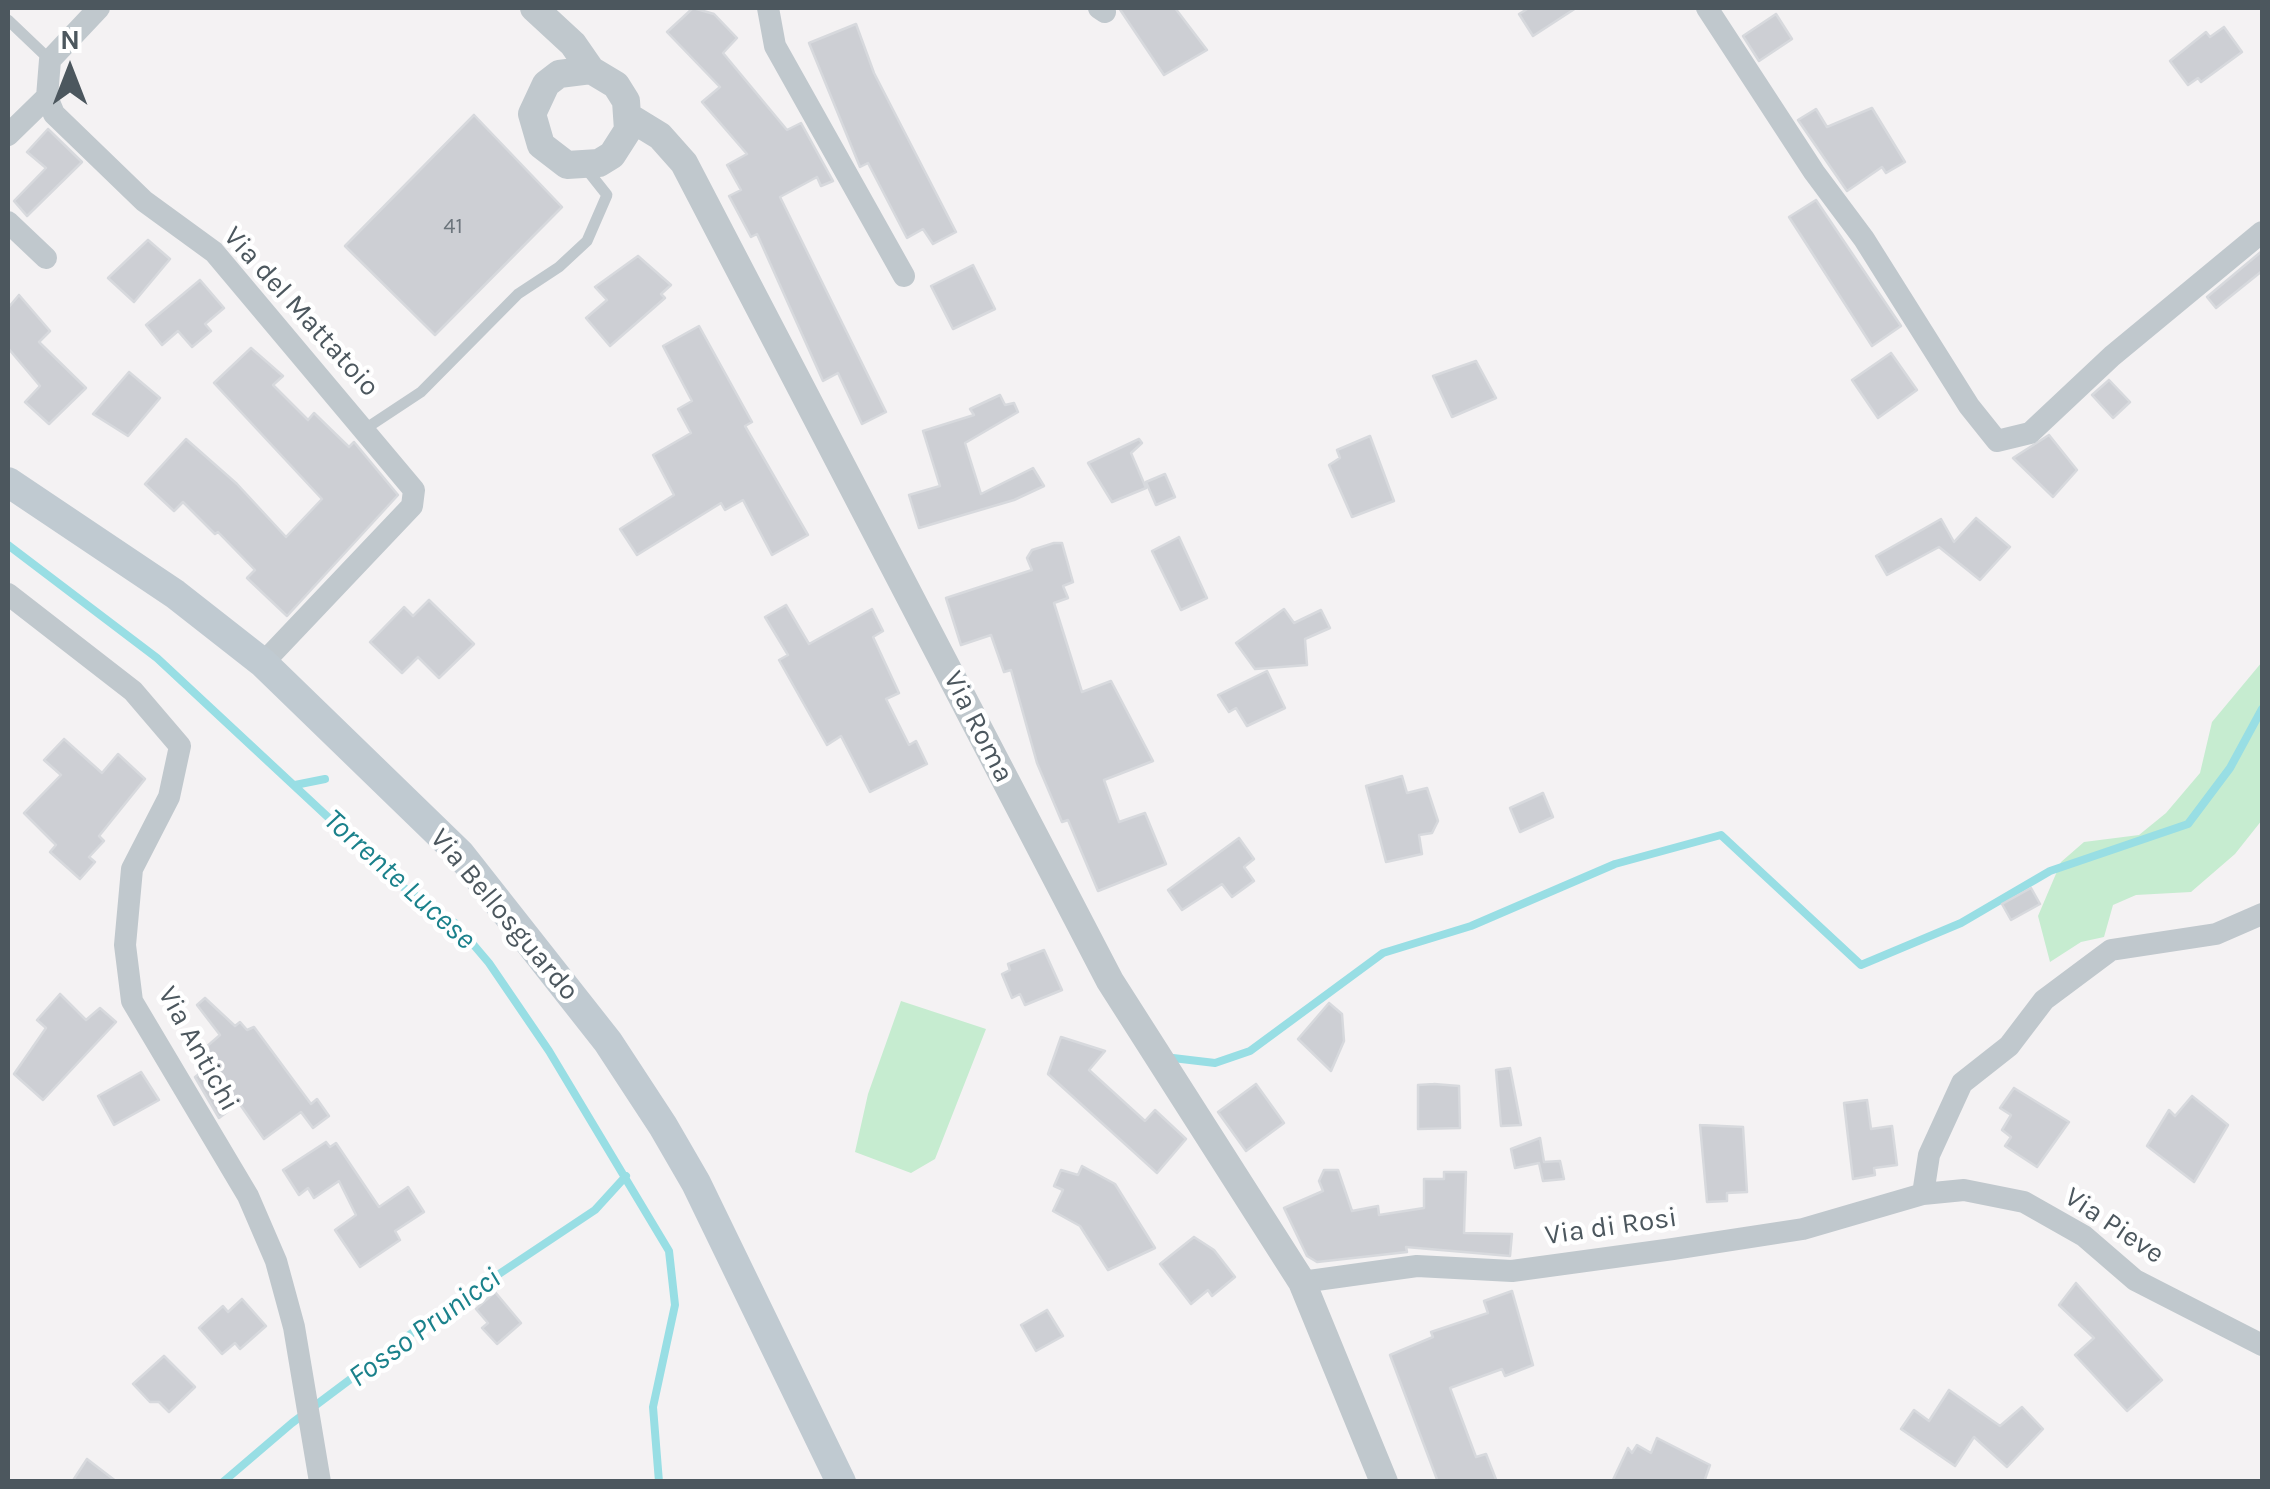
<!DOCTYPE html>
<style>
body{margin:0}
#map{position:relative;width:2270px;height:1489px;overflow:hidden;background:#f4f2f3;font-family:Karla,sans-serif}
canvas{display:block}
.frame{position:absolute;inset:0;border:10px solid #4c575e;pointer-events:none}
.north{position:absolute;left:20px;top:20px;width:100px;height:100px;-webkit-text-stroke:8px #fff;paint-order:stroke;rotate:0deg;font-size:28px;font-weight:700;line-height:40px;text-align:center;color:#4c575e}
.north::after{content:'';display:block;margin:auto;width:35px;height:45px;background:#4c575e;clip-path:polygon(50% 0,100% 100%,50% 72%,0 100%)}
</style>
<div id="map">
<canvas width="2270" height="1489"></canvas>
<div class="frame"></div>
<div class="north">N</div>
</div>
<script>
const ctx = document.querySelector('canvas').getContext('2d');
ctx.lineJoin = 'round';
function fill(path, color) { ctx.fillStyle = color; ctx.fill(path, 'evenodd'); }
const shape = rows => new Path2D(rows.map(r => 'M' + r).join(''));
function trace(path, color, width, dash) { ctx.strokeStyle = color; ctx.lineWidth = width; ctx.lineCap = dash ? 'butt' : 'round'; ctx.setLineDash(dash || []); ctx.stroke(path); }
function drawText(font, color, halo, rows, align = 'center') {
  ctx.font = font + ' Karla,sans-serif'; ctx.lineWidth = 9; ctx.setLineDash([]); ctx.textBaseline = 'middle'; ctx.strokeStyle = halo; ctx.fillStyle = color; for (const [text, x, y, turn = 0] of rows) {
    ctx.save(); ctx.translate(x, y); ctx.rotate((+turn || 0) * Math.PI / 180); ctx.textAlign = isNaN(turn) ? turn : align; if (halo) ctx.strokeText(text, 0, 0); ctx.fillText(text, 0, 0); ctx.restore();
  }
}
const green = shape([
 [2262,662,2262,820,2235,854,2191,892,2136,895,2113,905,2104,937,2081,942,2050,962,2038,916,2061,862,2084,842,2139,835,2166,813,2200,773,2212,722],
 [901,1001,986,1029,935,1159,911,1173,855,1152,868,1094]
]);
const stream = shape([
 [8,545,157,658,403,887,455,923,489,963,549,1051,669,1251,675,1305,653,1407,659,1482],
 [295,785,325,779],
 [1173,1058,1215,1063,1250,1051,1383,953,1471,926,1615,864,1721,835,1861,965,1961,923,2050,871,2188,824,2230,768,2262,709],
 [223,1482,292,1423,424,1324,595,1210,626,1176]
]);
const building = shape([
 [693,8,714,14,737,38,723,53,787,130,801,123,833,181,821,186,817,177,780,197,886,412,862,424,838,373,823,381,757,234,751,237,729,196,741,190,727,165,747,154,702,102,720,87,667,32,693,8],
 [1119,8,1175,8,1207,50,1164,75,1119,8],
 [1529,8,1576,8,1533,36,1519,14,1529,8],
 [1776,14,1792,39,1759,61,1743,36,1776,14],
 [856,24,874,73,956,232,933,244,923,229,907,238,868,163,860,167,809,43,856,24],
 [2224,27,2242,52,2201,82,2198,78,2188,85,2170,61,2206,32,2210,37,2224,27],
 [1872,108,1905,162,1886,173,1882,167,1847,191,1798,120,1816,109,1827,127,1872,108],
 [474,115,562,207,435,335,345,246,474,115],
 [48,129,82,162,27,216,14,201,46,168,27,152,48,129],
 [1816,200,1901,326,1872,346,1789,217,1816,200],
 [148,240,170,259,134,302,108,278,148,240],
 [2262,251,2262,271,2216,308,2207,297,2262,251],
 [638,256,671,285,661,294,665,298,610,346,586,318,607,300,595,287,638,256],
 [973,265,995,309,953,329,931,286,973,265],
 [200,280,224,308,205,324,211,331,192,347,178,331,162,345,146,325,200,280],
 [19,295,50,331,39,342,86,388,49,424,25,402,40,386,8,348,8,308,19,295],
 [699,326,752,422,745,426,808,535,772,555,743,500,725,510,721,503,637,555,620,529,674,495,653,455,691,433,678,409,692,401,663,346,699,326],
 [251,348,283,376,273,385,308,420,314,413,349,447,354,442,398,495,287,616,247,578,255,570,218,532,215,534,183,502,174,511,145,484,186,439,237,484,286,537,322,499,214,383,251,348],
 [1891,353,1917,390,1878,418,1852,380,1891,353],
 [1476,361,1496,398,1452,417,1433,376,1476,361],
 [129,372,160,398,128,436,93,414,129,372],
 [2109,380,2130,402,2113,418,2092,395,2109,380],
 [1000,395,1005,405,1014,403,1018,412,965,443,981,494,1033,468,1044,486,1014,500,919,528,909,495,940,486,923,431,974,415,970,409,1000,395],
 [2049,435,2077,470,2053,497,2013,458,2049,435],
 [1370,436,1394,501,1352,517,1329,465,1340,458,1337,450,1370,436],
 [1139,439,1142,443,1131,453,1146,488,1112,502,1088,463,1139,439],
 [1165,474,1175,497,1156,505,1146,482,1165,474],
 [1976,518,2010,547,1980,580,1939,547,1887,575,1876,556,1941,519,1954,542,1976,518],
 [1179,537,1207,598,1181,610,1152,551,1179,537],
 [1054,543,1062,543,1073,582,1063,586,1068,598,1054,603,1082,692,1111,681,1153,761,1104,780,1119,822,1145,813,1166,864,1098,891,1068,820,1062,822,1037,763,1011,670,1004,672,991,635,961,645,946,598,1032,570,1027,558,1032,550,1054,543],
 [429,600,474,644,439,678,418,657,402,673,370,642,404,607,413,616,429,600],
 [786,605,809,644,872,609,883,631,873,637,899,693,886,699,909,745,916,741,927,764,870,792,841,736,827,745,779,660,788,655,765,617,786,605],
 [1284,609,1294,623,1321,610,1330,628,1305,639,1307,665,1255,669,1236,643,1284,609],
 [1267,671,1285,708,1247,726,1236,708,1229,712,1218,695,1267,671],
 [64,739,102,773,118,754,145,779,99,836,104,841,89,857,95,862,80,879,50,852,56,845,24,813,61,775,44,760,64,739],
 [1402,776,1407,793,1427,788,1438,821,1432,833,1419,835,1422,854,1386,862,1366,786,1402,776],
 [1543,793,1553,817,1520,832,1510,808,1543,793],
 [1239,838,1254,859,1244,867,1254,881,1232,897,1222,884,1182,910,1168,890,1239,838],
 [2031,888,2040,904,2011,920,2002,904,2031,888],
 [1044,950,1062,990,1025,1005,1020,994,1012,998,1002,974,1010,970,1008,964,1044,950],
 [60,994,86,1020,100,1008,116,1022,43,1100,14,1074,46,1028,37,1020,60,994],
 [205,998,235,1026,240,1022,247,1030,254,1027,311,1104,317,1099,329,1116,313,1128,301,1112,264,1139,239,1103,219,1118,195,1077,215,1062,205,1048,220,1035,197,1005,205,998],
 [1329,1003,1342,1014,1344,1041,1331,1071,1298,1039,1329,1003],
 [1061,1037,1105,1051,1089,1070,1145,1121,1155,1110,1186,1139,1157,1173,1048,1074,1061,1037],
 [1510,1068,1521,1125,1501,1126,1496,1070,1510,1068],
 [141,1072,159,1100,114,1125,98,1096,141,1072],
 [1256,1084,1284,1123,1246,1151,1218,1112,1256,1084],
 [1434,1084,1459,1086,1460,1128,1418,1129,1418,1085,1434,1084],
 [2014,1088,2069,1122,2037,1167,2005,1146,2011,1137,2002,1130,2011,1115,2000,1108,2014,1088],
 [2192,1096,2228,1125,2194,1182,2147,1146,2169,1110,2175,1116,2192,1096],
 [1867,1100,1871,1129,1892,1126,1897,1165,1874,1168,1875,1175,1853,1179,1844,1103,1867,1100],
 [1700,1125,1743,1127,1747,1192,1727,1193,1727,1201,1707,1202,1700,1125],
 [1540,1138,1544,1162,1560,1161,1564,1179,1543,1181,1539,1163,1515,1168,1511,1149,1540,1138],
 [326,1142,330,1147,336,1143,379,1207,408,1187,424,1212,395,1231,400,1240,360,1267,335,1230,356,1215,339,1181,314,1198,308,1188,299,1195,283,1170,326,1142],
 [1082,1166,1115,1184,1155,1248,1108,1270,1080,1226,1053,1211,1063,1190,1054,1186,1061,1170,1078,1175,1082,1166],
 [1324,1170,1338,1170,1352,1211,1378,1206,1379,1215,1424,1208,1424,1179,1444,1179,1444,1172,1466,1172,1464,1233,1512,1234,1510,1256,1406,1247,1407,1252,1317,1262,1307,1256,1284,1208,1323,1191,1319,1181,1324,1170],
 [1194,1237,1214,1250,1235,1277,1212,1296,1208,1290,1191,1304,1160,1264,1194,1237],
 [2076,1283,2162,1380,2127,1411,2075,1355,2094,1338,2059,1305,2076,1283],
 [1512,1291,1533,1365,1505,1376,1502,1369,1450,1388,1476,1457,1486,1454,1497,1482,1438,1482,1390,1355,1433,1337,1431,1332,1488,1313,1484,1301,1512,1291],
 [495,1292,521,1323,497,1344,482,1328,488,1323,476,1309,495,1292],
 [242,1299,266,1326,240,1349,235,1343,222,1354,199,1328,223,1306,228,1312,242,1299],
 [1047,1310,1063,1336,1036,1351,1021,1325,1047,1310],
 [164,1356,195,1387,169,1412,159,1402,150,1402,133,1384,164,1356],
 [1949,1390,2000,1426,2022,1407,2043,1429,2007,1467,1974,1437,1955,1466,1901,1429,1914,1410,1929,1421,1949,1390],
 [1657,1438,1710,1465,1704,1482,1612,1482,1628,1448,1632,1453,1637,1445,1651,1453,1657,1438],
 [87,1459,117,1482,72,1482,87,1459]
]);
const service = shape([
 [8,20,50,60],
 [365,429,421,392,518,294,559,267,587,241,607,195,584,166]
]);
const minor = shape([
 [99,8,50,60,47,97,54,114,144,201,214,252,414,490,412,506,263,663],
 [768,8,775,46,904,276],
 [1099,8,1105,12],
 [1707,8,1814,172,1864,239,1969,406,1997,441,2030,433,2112,356,2262,232],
 [8,135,47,97],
 [8,222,46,258],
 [8,594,133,691,180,746,169,797,132,869,125,945,132,1001,248,1196,276,1261,294,1327,320,1482],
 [1923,1194,1929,1155,1962,1083,2009,1046,2044,1000,2111,950,2216,934,2262,914],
 [1302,1282,1417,1266,1512,1271,1673,1249,1803,1229,1923,1194,1964,1190,2024,1202,2084,1236,2135,1280,2262,1345]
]);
const tertiary = shape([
 [534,8,573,44,591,70,616,85,626,101,628,130,612,155,599,163,567,165,541,145,532,114,546,84,559,74,591,70],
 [629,117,660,136,684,163,1110,981,1302,1282,1384,1482]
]);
const secondary = shape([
 [8,482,175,594,263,663,460,854,608,1042,663,1126,696,1183,841,1482]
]);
const numberNames = [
 ["41",453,227]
];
const streetNames = [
 ["Via del Mattatoio",301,312,48],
 ["Via Roma",978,727,63],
 ["Via Bellosguardo",504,915,50],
 ["Via Antichi",198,1049,61],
 ["Via Pieve",2114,1226,34],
 ["Via di Rosi",1611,1227,-8]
];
const waterNames = [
 ["Torrente Lucese",399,880,42],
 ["Fosso Prunicci",425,1328,-36]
];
fill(green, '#c6ecd0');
trace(stream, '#98dee4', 8);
fill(building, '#cdcfd4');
trace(building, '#d7d9dd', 2.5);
trace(service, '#c0c8cd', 11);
trace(minor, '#c0c8cd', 22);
trace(tertiary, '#c0c8cd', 28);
trace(secondary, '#c0cad1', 30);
drawText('22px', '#6c757c', null, numberNames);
drawText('28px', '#4c575e', '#fff', streetNames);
drawText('italic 30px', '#1a818b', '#fff', waterNames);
</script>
